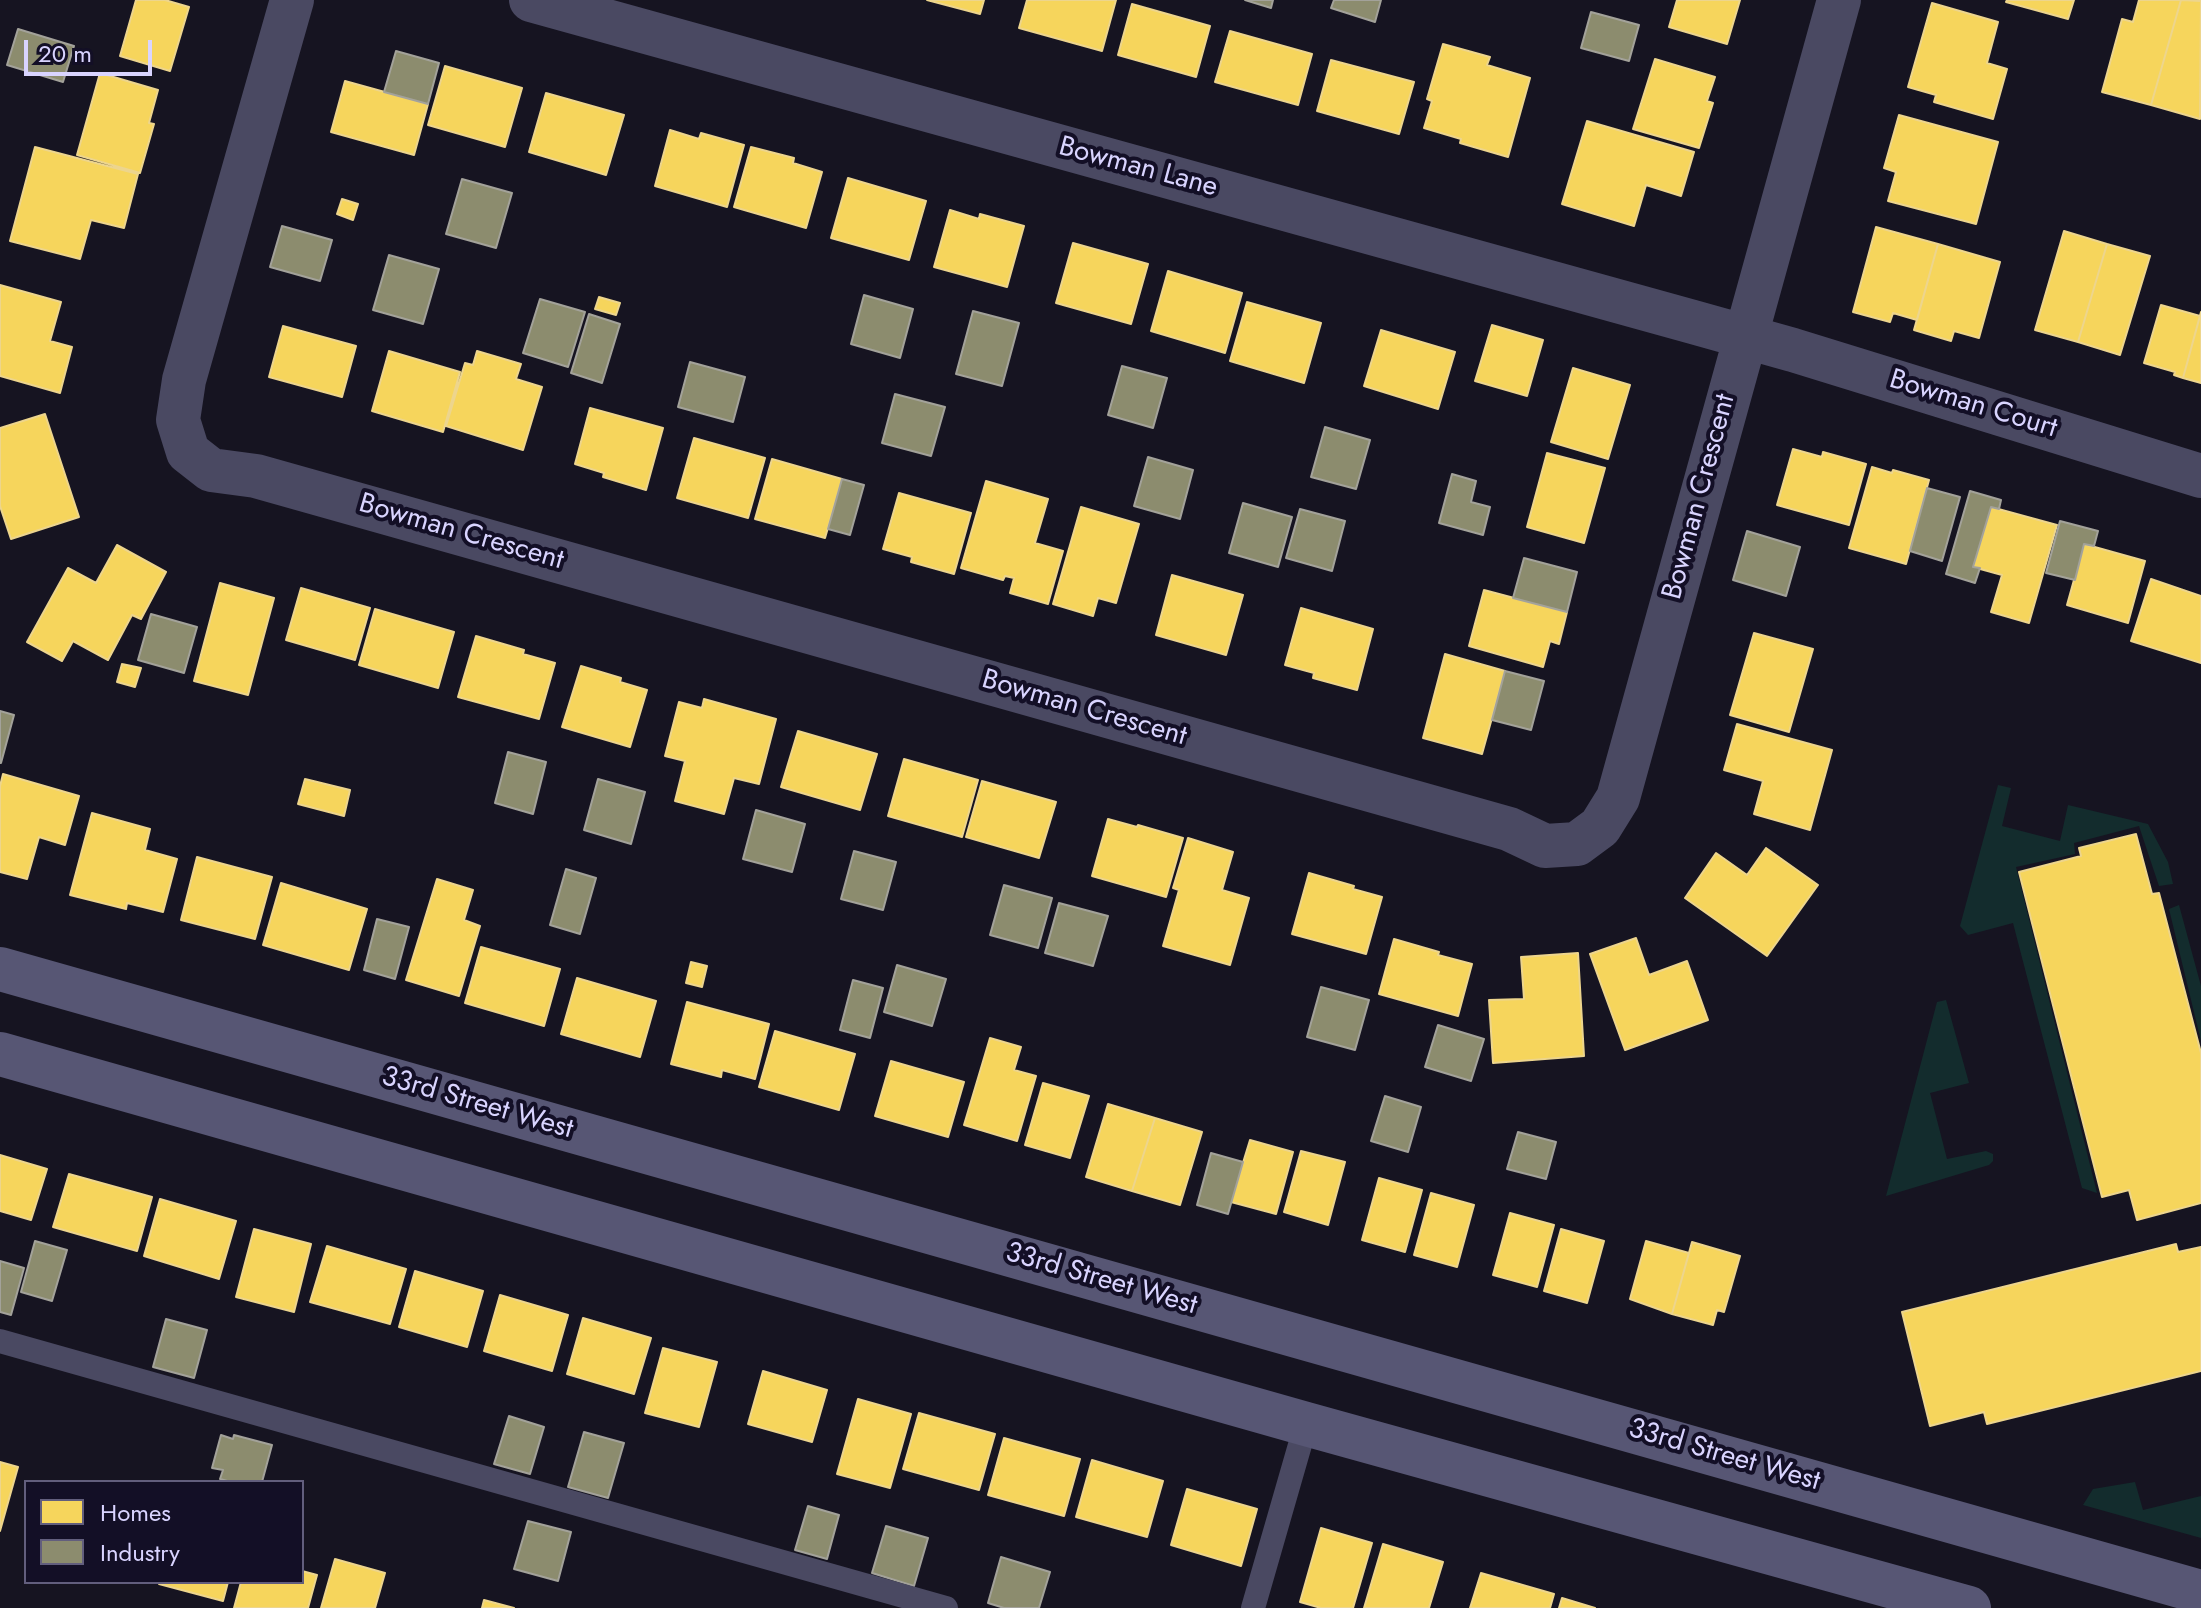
<!DOCTYPE html>
<style>
body{margin:0}
#map{position:relative;width:2201px;height:1608px;overflow:hidden;background:#161421;font-family:Jost,sans-serif}
canvas{display:block}
.legend{position:absolute;left:24px;top:1480px;width:280px;height:104px;box-sizing:border-box;background:#130f26;border:2px solid #625e7d;margin:0;padding:10px 14px;list-style:none;font-size:24px;color:#d9d4ff}
.legend li{display:flex;align-items:center;gap:16px;height:40px}
.legend b{width:40px;border:2px solid #625e7d}
.scale{position:absolute;left:24px;top:40px;width:128px;height:36px;box-sizing:border-box;border:4px solid #d9d4ff;border-top:0;padding-left:10px;font-size:24px;line-height:28px;white-space:nowrap;color:#d9d4ff;-webkit-text-stroke:6px #130f26;paint-order:stroke}
</style>
<div id="map">
<canvas width="2201" height="1608"></canvas>
<ul class="legend">
<li><b style="height:22px;background:#f6d55c"></b>Homes</li>
<li><b style="height:22px;background:#8c8c6e"></b>Industry</li>
</ul>
<div class="scale">20 m</div>
</div>
<script>
const ctx = document.querySelector('canvas').getContext('2d');
ctx.lineJoin = 'round';
function fill(path, color) { ctx.fillStyle = color; ctx.fill(path, 'evenodd'); }
const shape = rows => new Path2D(rows.map(r => 'M' + r).join(''));
function trace(path, color, width, dash) { ctx.strokeStyle = color; ctx.lineWidth = width; ctx.lineCap = dash ? 'butt' : 'round'; ctx.setLineDash(dash || []); ctx.stroke(path); }
function drawText(font, color, halo, rows, align = 'center') {
  ctx.font = font + ' Jost,sans-serif'; ctx.lineWidth = 8; ctx.setLineDash([]); ctx.textBaseline = 'middle'; ctx.strokeStyle = halo; ctx.fillStyle = color; for (const [text, x, y, turn = 0] of rows) {
    ctx.save(); ctx.translate(x, y); ctx.rotate((+turn || 0) * Math.PI / 180); ctx.textAlign = isNaN(turn) ? turn : align; if (halo) ctx.strokeText(text, 0, 0); ctx.fillText(text, 0, 0); ctx.restore();
  }
}
const green = shape([
 [1998,785,2011,788,2002,826,2060,841,2068,805,2148,824,2168,862,2173,884,2159,886,2139,826,2074,843,2075,854,2016,867,2097,1193,2082,1188,2013,923,1968,935,1960,926],
 [2179,905,2201,986,2201,1041,2169,909],
 [1946,1000,1969,1083,1930,1093,1947,1159,1986,1151,1993,1154,1993,1161,1989,1165,1886,1196,1937,1002],
 [2135,1482,2143,1510,2201,1496,2201,1538,2083,1505,2093,1489]
]);
const homes = shape([
 [136,0,165,0,189,7,170,71,120,56,136,0],
 [927,0,984,0,980,14,927,0],
 [1027,0,1116,0,1102,51,1019,28,1027,0],
 [1677,0,1740,0,1727,44,1669,27,1677,0],
 [2007,0,2074,0,2068,19,2006,2,2007,0],
 [2139,0,2181,0,2151,105,2102,92,2122,19,2133,22,2139,0],
 [2181,0,2201,1,2200,119,2151,105,2181,0],
 [1932,3,1998,22,1987,63,2007,69,1993,119,1934,102,1936,95,1908,87,1932,3],
 [1132,4,1210,26,1196,77,1118,55,1132,4],
 [1230,31,1312,54,1298,105,1215,82,1230,31],
 [1443,44,1490,57,1487,65,1530,78,1508,157,1460,143,1461,139,1424,128,1432,101,1427,99,1443,44],
 [1655,59,1715,77,1707,101,1713,103,1699,148,1633,129,1655,59],
 [1331,60,1414,82,1399,134,1317,111,1331,60],
 [445,66,522,88,505,147,428,125,445,66],
 [100,73,158,90,149,123,154,124,140,173,77,155,100,73],
 [345,81,428,104,414,155,331,132,345,81],
 [546,93,624,115,606,175,529,152,546,93],
 [1899,115,1998,142,1976,224,1888,201,1896,172,1884,168,1899,115],
 [1587,121,1694,152,1681,196,1646,185,1634,226,1562,204,1587,121],
 [670,130,699,139,701,133,744,145,727,207,655,186,670,130],
 [35,147,138,174,124,228,91,220,80,259,10,241,35,147],
 [751,147,794,158,793,163,822,172,806,228,734,207,751,147],
 [848,178,926,201,909,260,831,238,848,178],
 [342,199,358,204,353,220,337,214,342,199],
 [950,210,979,219,980,214,1024,226,1007,287,934,267,950,210],
 [1876,227,1938,244,1917,320,1893,313,1890,322,1853,312,1876,227],
 [2064,231,2107,244,2078,342,2035,330,2064,231],
 [1073,243,1148,264,1131,324,1056,303,1073,243],
 [1938,244,2000,262,1979,338,1954,331,1951,341,1914,330,1938,244],
 [2107,244,2150,256,2120,355,2078,342,2107,244],
 [1168,271,1242,293,1225,353,1151,331,1168,271],
 [0,285,61,302,50,341,72,347,60,393,0,376,0,285],
 [599,297,620,303,616,315,595,309,599,297],
 [1247,302,1321,323,1304,383,1230,361,1247,302],
 [2161,305,2200,316,2183,378,2174,375,2175,372,2144,363,2161,305],
 [2201,312,2201,383,2183,378,2201,312],
 [1492,325,1543,340,1527,396,1475,381,1492,325],
 [283,326,356,346,342,397,269,377,283,326],
 [1381,330,1455,352,1438,409,1364,386,1381,330],
 [389,351,460,372,443,432,372,411,389,351],
 [477,351,521,364,516,379,542,387,523,450,446,426,465,363,473,365,477,351],
 [1573,368,1630,385,1608,459,1551,442,1573,368],
 [590,408,663,428,646,490,603,477,604,473,575,464,590,408],
 [45,414,79,517,11,539,0,506,0,428,45,414],
 [694,438,765,458,748,518,677,498,694,438],
 [1793,449,1822,457,1823,452,1866,464,1849,525,1777,505,1793,449],
 [1547,453,1605,468,1584,543,1527,527,1547,453],
 [772,459,842,479,825,538,755,519,772,459],
 [1872,467,1892,473,1893,470,1929,480,1906,564,1849,548,1872,467],
 [986,481,1048,499,1035,543,1063,551,1048,604,1010,593,1014,578,1005,576,1003,580,961,568,986,481],
 [899,493,971,513,954,574,911,562,912,557,883,549,899,493],
 [1081,507,1139,524,1116,603,1098,598,1093,616,1053,604,1081,507],
 [1991,507,2057,525,2029,623,1991,612,2002,575,1973,567,1991,507],
 [2084,544,2145,561,2128,623,2067,605,2084,544],
 [117,545,166,572,141,619,132,615,108,660,73,641,62,661,27,642,68,568,96,583,117,545],
 [1172,575,1243,595,1226,655,1156,635,1172,575],
 [2151,579,2201,596,2201,663,2131,641,2151,579],
 [220,583,274,598,248,695,194,681,220,583],
 [301,588,370,608,355,660,286,640,301,588],
 [1484,590,1567,612,1559,644,1550,641,1543,667,1469,646,1484,590],
 [1301,608,1373,629,1357,690,1313,678,1314,673,1285,665,1301,608],
 [375,609,454,632,438,688,359,665,375,609],
 [1754,633,1813,649,1789,732,1730,715,1754,633],
 [476,636,524,650,523,654,555,663,539,719,458,697,476,636],
 [1445,654,1505,671,1482,754,1423,738,1445,654],
 [122,664,141,668,135,687,117,682,122,664],
 [581,666,621,678,620,682,647,690,630,747,562,727,581,666],
 [704,699,776,719,759,784,734,778,724,814,675,801,685,761,665,756,679,702,702,708,704,699],
 [1737,724,1832,750,1810,830,1754,814,1763,781,1724,770,1737,724],
 [798,731,877,754,860,810,781,787,798,731],
 [904,759,978,780,962,837,888,816,904,759],
 [3,774,79,796,65,845,39,837,27,879,0,872,0,786,3,774],
 [305,779,350,790,344,816,298,804,305,779],
 [982,781,1056,802,1039,858,966,837,982,781],
 [92,813,150,829,145,850,177,859,163,912,127,903,126,909,70,895,92,813],
 [1108,819,1137,827,1138,825,1183,838,1166,897,1092,876,1108,819],
 [2136,834,2152,894,2159,893,2201,1053,2201,1203,2137,1220,2129,1190,2102,1197,2019,872,2081,856,2079,848,2136,834],
 [1188,838,1233,852,1222,890,1249,898,1230,965,1163,946,1179,890,1173,888,1188,838],
 [1766,848,1818,885,1767,956,1685,898,1716,853,1747,875,1766,848],
 [197,857,272,877,255,939,181,920,197,857],
 [1309,873,1354,886,1353,889,1382,897,1366,954,1292,934,1309,873],
 [437,879,473,890,464,920,480,926,459,996,406,980,437,879],
 [281,883,367,909,349,970,263,945,281,883],
 [1636,938,1649,975,1687,961,1708,1020,1625,1050,1590,954,1636,938],
 [1394,939,1439,952,1438,955,1472,964,1458,1016,1379,994,1394,939],
 [481,947,560,969,544,1026,465,1003,481,947],
 [1578,953,1584,1056,1493,1063,1489,1000,1524,999,1521,957,1578,953],
 [691,962,707,966,702,987,686,983,691,962],
 [577,978,656,1001,640,1057,561,1034,577,978],
 [687,1002,769,1024,755,1079,722,1070,721,1077,671,1064,687,1002],
 [775,1031,855,1054,839,1110,759,1087,775,1031],
 [990,1038,1021,1047,1014,1070,1036,1076,1017,1141,964,1125,990,1038],
 [891,1061,964,1082,948,1137,875,1116,891,1061],
 [1043,1083,1089,1096,1070,1158,1025,1145,1043,1083],
 [1108,1104,1155,1118,1132,1191,1086,1177,1108,1104],
 [1155,1118,1202,1132,1180,1205,1132,1191,1155,1118],
 [1250,1140,1293,1152,1276,1214,1231,1202,1250,1140],
 [1301,1151,1345,1162,1328,1225,1284,1212,1301,1151],
 [0,1155,47,1169,31,1220,0,1211,0,1155],
 [69,1174,152,1197,137,1251,53,1227,69,1174],
 [1379,1178,1422,1190,1405,1252,1362,1240,1379,1178],
 [1431,1193,1474,1205,1457,1267,1414,1255,1431,1193],
 [160,1199,236,1221,219,1279,144,1256,160,1199],
 [1510,1213,1554,1225,1537,1287,1493,1275,1510,1213],
 [254,1229,311,1244,294,1312,236,1297,254,1229],
 [1561,1229,1604,1241,1587,1303,1544,1291,1561,1229],
 [1646,1241,1689,1253,1672,1314,1630,1299,1646,1241],
 [1692,1242,1740,1256,1724,1312,1717,1310,1713,1325,1672,1314,1692,1242],
 [2176,1244,2178,1252,2201,1247,2201,1371,1987,1424,1984,1412,1930,1426,1902,1312,2176,1244],
 [327,1246,406,1269,390,1324,310,1302,327,1246],
 [415,1271,483,1291,467,1347,399,1327,415,1271],
 [500,1295,568,1315,552,1371,484,1351,500,1295],
 [583,1318,651,1338,634,1394,567,1374,583,1318],
 [663,1348,717,1362,699,1427,645,1413,663,1348],
 [763,1371,827,1390,812,1442,748,1424,763,1371],
 [858,1399,911,1414,890,1488,837,1474,858,1399],
 [919,1413,995,1434,979,1490,903,1469,919,1413],
 [1004,1438,1080,1459,1064,1516,988,1495,1004,1438],
 [1092,1460,1163,1481,1147,1537,1076,1517,1092,1460],
 [0,1462,18,1467,0,1531,0,1462],
 [1187,1489,1257,1509,1241,1566,1171,1545,1187,1489],
 [1321,1528,1372,1543,1353,1608,1321,1608,1300,1602,1321,1528],
 [1383,1544,1443,1562,1429,1608,1364,1608,1383,1544],
 [335,1559,385,1573,375,1608,321,1608,335,1559],
 [302,1571,317,1575,308,1608,234,1608,241,1582,302,1582,302,1571],
 [1481,1573,1554,1594,1550,1608,1470,1608,1481,1573],
 [160,1582,228,1582,223,1601,159,1584,160,1582],
 [1562,1598,1595,1608,1559,1608,1562,1598],
 [484,1600,514,1608,482,1608,484,1600]
]);
const industry = shape([
 [1245,0,1273,0,1271,8,1245,0],
 [1334,0,1381,0,1375,22,1331,8,1334,0],
 [1591,12,1639,25,1629,61,1581,48,1591,12],
 [18,29,74,46,63,82,7,65,18,29],
 [396,51,439,63,428,104,384,92,396,51],
 [462,179,512,193,496,248,446,234,462,179],
 [282,226,332,240,320,281,270,267,282,226],
 [389,255,439,269,423,324,373,310,389,255],
 [864,295,913,309,900,358,851,344,864,295],
 [540,299,585,312,568,367,523,353,540,299],
 [973,311,1019,323,1002,386,956,374,973,311],
 [589,314,620,324,602,383,571,373,589,314],
 [690,362,745,377,733,422,678,407,690,362],
 [1122,366,1167,378,1153,428,1108,415,1122,366],
 [895,394,945,407,931,456,882,443,895,394],
 [1325,427,1370,440,1356,489,1311,477,1325,427],
 [1148,457,1193,470,1180,519,1134,506,1148,457],
 [1452,474,1476,481,1471,502,1490,507,1483,535,1439,523,1452,474],
 [842,479,864,485,850,535,828,529,842,479],
 [1927,488,1960,497,1942,561,1910,551,1927,488],
 [1970,491,2001,500,1999,509,1991,507,1973,567,1980,568,1975,583,1946,574,1970,491],
 [1243,503,1292,517,1278,567,1229,553,1243,503],
 [1300,509,1345,521,1332,571,1286,558,1300,509],
 [2060,521,2098,531,2094,546,2084,544,2075,580,2046,573,2060,521],
 [1747,531,1800,547,1786,596,1733,580,1747,531],
 [1524,558,1577,572,1567,612,1513,598,1524,558],
 [151,614,197,627,184,673,138,660,151,614],
 [1505,671,1544,681,1531,730,1492,720,1505,671],
 [0,711,14,715,1,763,0,763,0,711],
 [508,752,546,762,533,814,495,803,508,752],
 [598,779,645,792,631,844,584,830,598,779],
 [756,810,805,824,792,872,743,859,756,810],
 [854,851,896,862,883,910,841,899,854,851],
 [566,869,596,878,580,934,550,925,566,869],
 [1004,885,1052,898,1038,948,990,935,1004,885],
 [1059,903,1108,916,1093,966,1045,953,1059,903],
 [377,919,409,927,395,979,364,970,377,919],
 [897,965,946,979,932,1026,884,1012,897,965],
 [853,980,883,988,870,1038,840,1030,853,980],
 [1321,987,1369,1000,1355,1050,1307,1037,1321,987],
 [1438,1025,1484,1039,1471,1081,1425,1067,1438,1025],
 [1385,1096,1421,1107,1408,1152,1371,1141,1385,1096],
 [1518,1132,1556,1142,1546,1179,1507,1169,1518,1132],
 [1211,1153,1243,1162,1228,1214,1197,1205,1211,1153],
 [35,1241,67,1250,52,1301,21,1292,35,1241],
 [0,1261,24,1268,11,1315,0,1312,0,1261],
 [166,1319,207,1330,194,1378,153,1367,166,1319],
 [509,1416,544,1427,530,1474,494,1464,509,1416],
 [584,1432,624,1443,608,1498,568,1487,584,1432],
 [221,1435,233,1439,234,1435,272,1445,262,1482,231,1482,220,1479,223,1470,212,1468,221,1435],
 [808,1506,839,1515,827,1559,795,1550,808,1506],
 [528,1521,571,1532,558,1581,514,1569,528,1521],
 [886,1526,928,1538,914,1586,872,1573,886,1526],
 [1001,1557,1050,1572,1039,1608,1004,1608,988,1603,1001,1557]
]);
const lane = shape([
 [0,1341,946,1608],
 [1253,1608,1306,1424]
]);
const street = shape([
 [292,0,184,380,178,420,188,452,211,470,256,476,1509,829,1545,846,1577,844,1600,827,1618,798,1839,0],
 [531,0,1693,322,1793,350,2201,476]
]);
const secondary = shape([
 [0,969,2201,1592],
 [0,1054,1306,1424,1969,1608]
]);
const streetNames = [
 ["Bowman Lane",1138,168,15],
 ["Bowman Court",1973,405,17],
 ["Bowman Crescent",1700,497,-75],
 ["Bowman Crescent",461,533,16],
 ["Bowman Crescent",1084,709,16],
 ["33rd Street West",477,1104,16],
 ["33rd Street West",1101,1280,16],
 ["33rd Street West",1724,1456,16]
];
fill(green, '#132c2d');
fill(homes, '#f6d55c');
trace(homes, '#edd58d', 2);
fill(industry, '#8c8c6e');
trace(industry, '#a3a29a', 2);
trace(lane, '#4a4962', 24);
trace(street, '#4a4962', 44);
trace(secondary, '#575674', 44);
drawText('28px', '#d9d4ff', '#130f26', streetNames);
</script>
